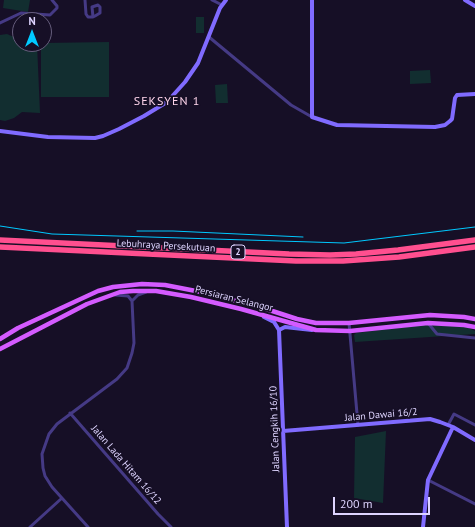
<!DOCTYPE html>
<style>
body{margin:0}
#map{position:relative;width:475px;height:527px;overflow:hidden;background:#160f26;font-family:"PT Sans",sans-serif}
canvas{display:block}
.north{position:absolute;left:12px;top:12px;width:40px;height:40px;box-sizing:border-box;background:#160f26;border:1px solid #665e7d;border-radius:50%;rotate:0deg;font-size:11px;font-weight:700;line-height:16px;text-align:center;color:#ded4ff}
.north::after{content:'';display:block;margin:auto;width:14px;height:18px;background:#00c9ff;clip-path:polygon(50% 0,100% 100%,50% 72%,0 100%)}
.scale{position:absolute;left:333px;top:497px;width:97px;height:18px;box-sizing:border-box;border:2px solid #ded4ff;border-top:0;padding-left:5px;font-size:12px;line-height:14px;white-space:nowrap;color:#ded4ff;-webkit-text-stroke:3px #160f26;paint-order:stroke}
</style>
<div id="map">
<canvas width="475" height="527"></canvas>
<div class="north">N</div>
<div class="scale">200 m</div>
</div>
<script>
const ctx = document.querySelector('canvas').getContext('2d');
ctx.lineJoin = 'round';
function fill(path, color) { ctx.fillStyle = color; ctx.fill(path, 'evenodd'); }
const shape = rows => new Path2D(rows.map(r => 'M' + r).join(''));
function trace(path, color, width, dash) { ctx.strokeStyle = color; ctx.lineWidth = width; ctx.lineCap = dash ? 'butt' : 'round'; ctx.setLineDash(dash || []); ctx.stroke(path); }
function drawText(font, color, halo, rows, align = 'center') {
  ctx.font = font + ' "PT Sans",sans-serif'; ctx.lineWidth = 3.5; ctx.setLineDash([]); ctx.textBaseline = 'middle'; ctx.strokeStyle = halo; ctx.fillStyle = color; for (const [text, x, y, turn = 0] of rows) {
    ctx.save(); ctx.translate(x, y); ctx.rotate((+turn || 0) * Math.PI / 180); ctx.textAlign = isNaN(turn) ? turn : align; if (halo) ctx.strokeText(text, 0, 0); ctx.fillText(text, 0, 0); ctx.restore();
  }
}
const green = shape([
 [4,0,30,0,28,12,3,8],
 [196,17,204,17,204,33,196,33],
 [7,34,16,38,24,48,29,47,29,44,37,44,40,113,22,112,14,118,5,121,0,120,0,35],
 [109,42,109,97,41,97,41,44,44,44,44,43],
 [430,70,431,83,410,84,410,71],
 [227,84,228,103,216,103,215,85],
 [431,324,463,325,475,331,475,334,355,342,354,335,356,333],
 [386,431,383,503,354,498,355,437]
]);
const street = shape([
 [85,0,86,14,88,17,93,17,95,16,100,13,100,7,98,5,92,7,93,17],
 [212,0,222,5],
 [0,23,21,13,50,15,57,8,57,6,52,0],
 [209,37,291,105,312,117],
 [115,295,128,296,132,301],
 [349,323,358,425],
 [428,323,437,334,475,338],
 [70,413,158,514,171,527],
 [448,425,454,414,475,425],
 [428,480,475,504],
 [30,527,62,498],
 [88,527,52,487,45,476,43,468,42,454,49,434,57,424,117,379,127,368,132,353,134,343,132,301,138,295,146,292]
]);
const secondary = shape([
 [312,0,312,117,337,125,435,127,445,125,450,121,452,119,455,98,457,95,475,94],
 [465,0,475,6],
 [0,131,48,137,95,138,103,136,119,129,144,116,167,102,185,82,198,63,220,8,226,0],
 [264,317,274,322,279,330,287,527],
 [279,330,285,327,312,330],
 [283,431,430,419,440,422,453,427,475,440],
 [423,527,428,480,453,427]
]);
const primary = shape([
 [0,339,18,328,98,291,113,287,142,284,165,285,201,292,260,307,297,319,316,323,349,323,430,315,464,317,475,319],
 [0,349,87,304,120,292,133,291,156,291,191,297,241,309,316,330,350,331,428,323,464,325,475,327]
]);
const highway = shape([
 [0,240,289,254,330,255,356,254,398,250,475,240],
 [0,247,296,261,343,261,399,257,475,247]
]);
const tram = shape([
 [0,226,52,234,344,243,475,227],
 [137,231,173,231,303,237]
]);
const shields = [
 [238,252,14]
];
const shieldNames = [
 ["2",238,252]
];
const streetNames = [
 ["Lebuhraya Persekutuan",166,246,3],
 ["Persiaran Selangor",234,299,14],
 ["Jalan Dawai 16/2",381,415,-5],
 ["Jalan Cengkih 16/10",275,429,-92],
 ["Jalan Lada Hitam 16/12",126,465,49]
];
const quarterNames = [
 ["SEKSYEN 1",167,102]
];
fill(green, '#122e30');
trace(street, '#453a85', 3);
trace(secondary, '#806bff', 4);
trace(primary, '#d45bff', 4.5);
trace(highway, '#ff4f8f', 5.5);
trace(tram, '#00c9ff', 1);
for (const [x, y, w] of shields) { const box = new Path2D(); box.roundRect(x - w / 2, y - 7, w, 14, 3); ctx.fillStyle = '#160f26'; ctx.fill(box); trace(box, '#ded4ff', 1); }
drawText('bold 9px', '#ded4ff', null, shieldNames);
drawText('10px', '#ded4ff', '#160f26', streetNames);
ctx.letterSpacing = '1px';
drawText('12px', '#ffd6ec', '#160f26', quarterNames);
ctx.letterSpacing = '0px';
</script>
